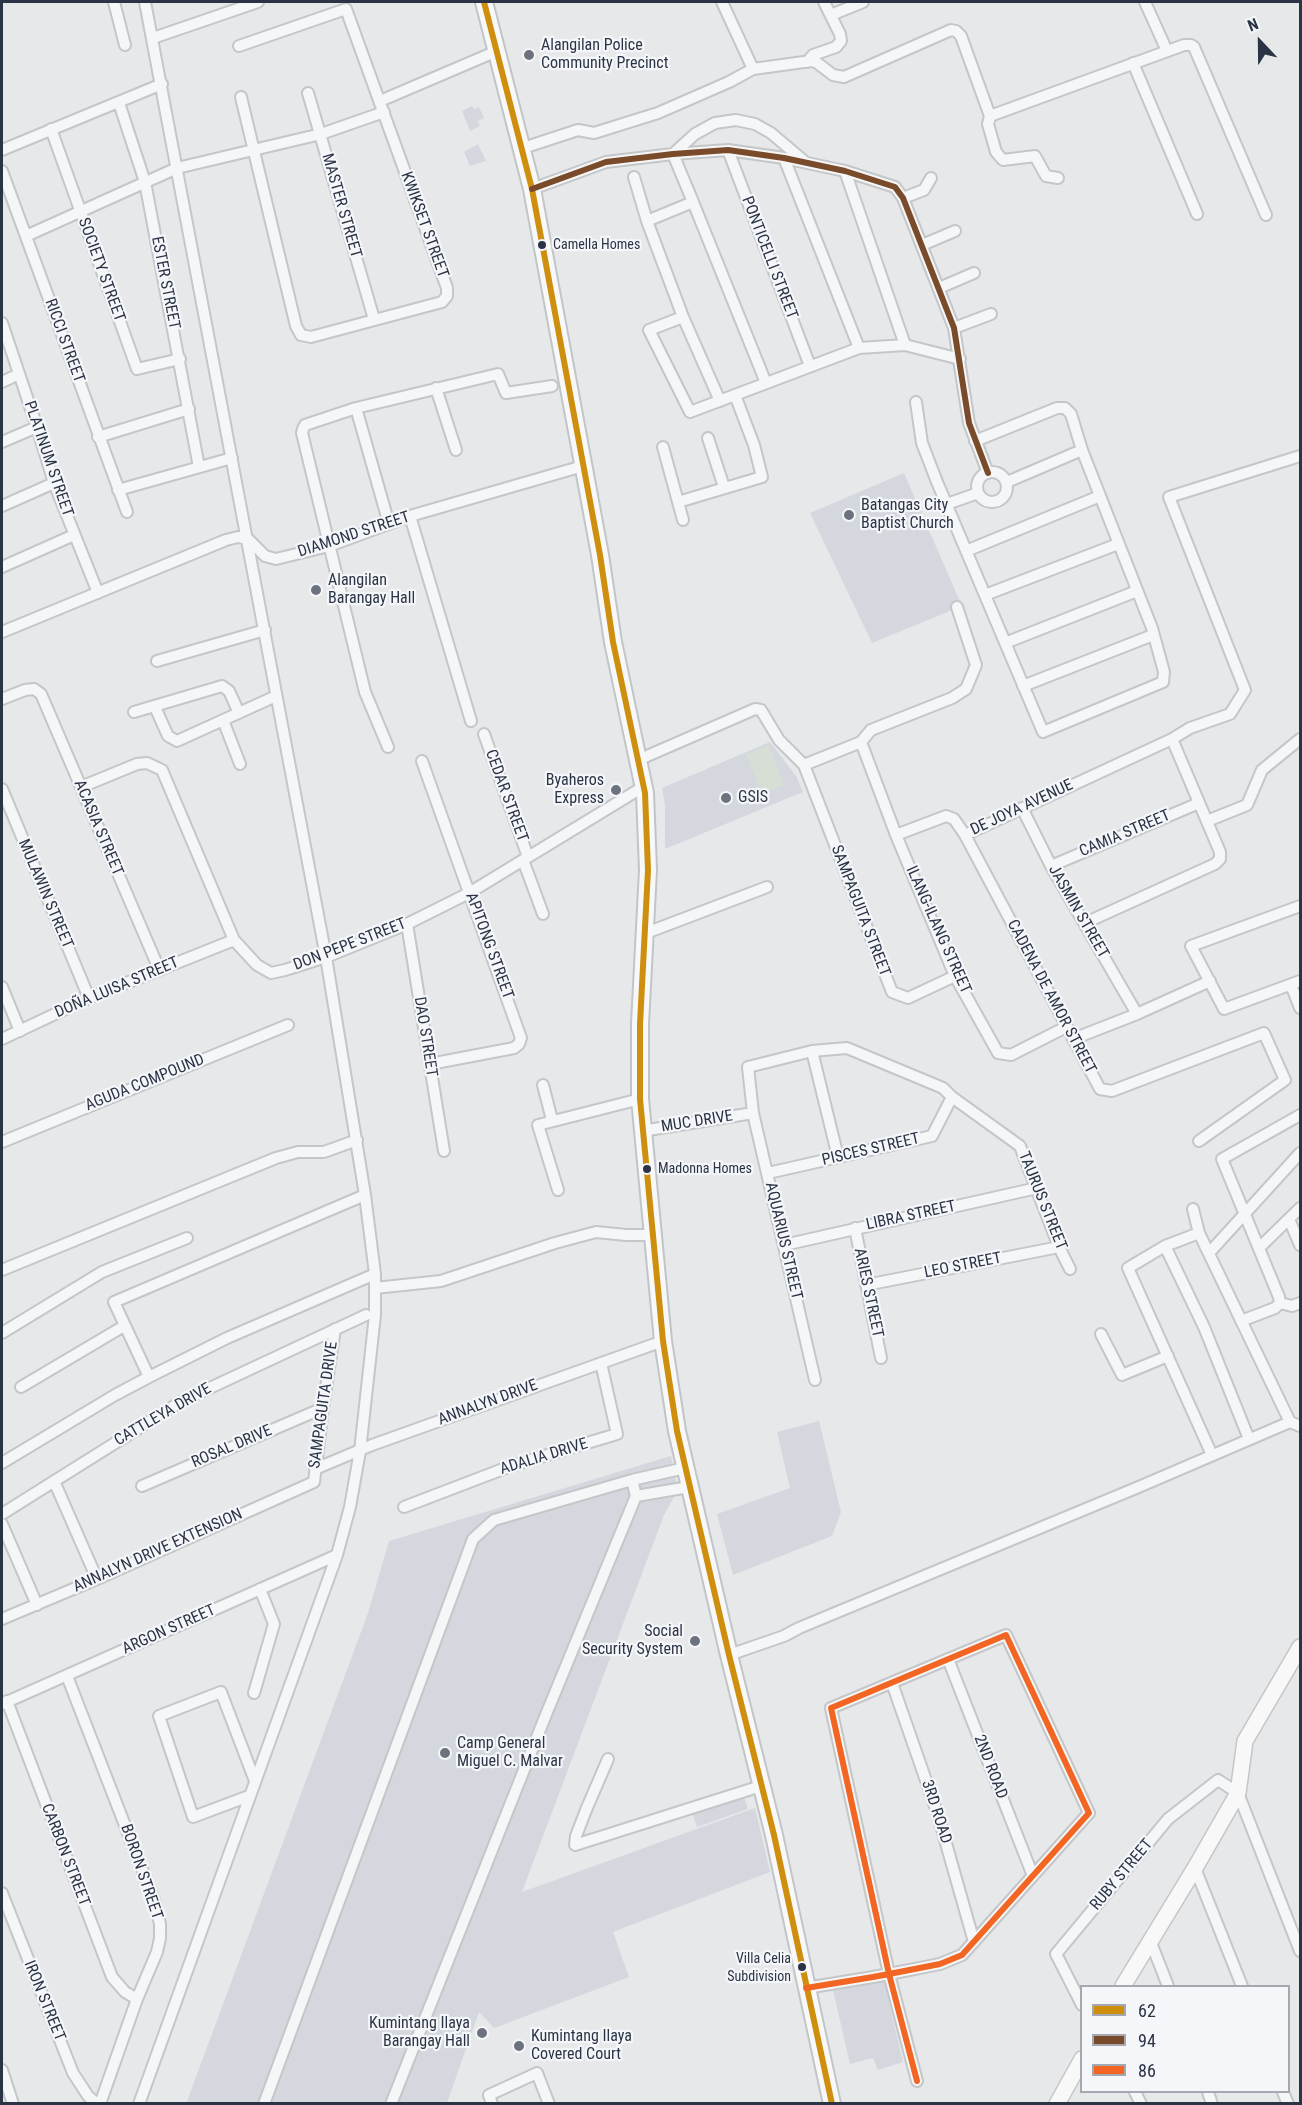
<!DOCTYPE html>
<meta charset="utf-8">
<style>
body{margin:0}
#map{position:relative;width:1302px;height:2105px;overflow:hidden;background:#e6e8ea;font-family:"Roboto Condensed",sans-serif}
canvas{display:block}
.frame{position:absolute;inset:0;border:3px solid #2b3445;pointer-events:none}
.legend{position:absolute;left:1080px;top:1985px;width:210px;height:108px;box-sizing:border-box;background:#f4f6f9;border:2px solid #a4a8b1;margin:0;padding:8px 10px;list-style:none;font-size:18px;color:#2b3445}
.legend li{display:flex;align-items:center;gap:12px;height:30px}
.legend b{width:30px;border:2px solid #a4a8b1}
.north{position:absolute;left:1230px;top:12px;width:60px;height:60px;-webkit-text-stroke:4px #f4f6f9;paint-order:stroke;rotate:338deg;font-size:16px;font-weight:700;line-height:24px;text-align:center;color:#2b3445}
.north::after{content:'';display:block;margin:auto;width:21px;height:27px;background:#2b3445;clip-path:polygon(50% 0,100% 100%,50% 72%,0 100%)}
</style>
<div id="map">
<canvas width="1302" height="2105"></canvas>
<div class="frame"></div>
<ul class="legend">
<li><b style="height:8px;background:#ce8f0e"></b>62</li>
<li><b style="height:8px;background:#7a4b2a"></b>94</li>
<li><b style="height:8px;background:#f26522"></b>86</li>
</ul>
<div class="north">N</div>
</div>
<script>
const ctx = document.querySelector('canvas').getContext('2d');
ctx.lineJoin = 'round';
function fill(path, color) { ctx.fillStyle = color; ctx.fill(path, 'evenodd'); }
const shape = rows => new Path2D(rows.map(r => 'M' + r).join(''));
function trace(path, color, width, dash) { ctx.strokeStyle = color; ctx.lineWidth = width; ctx.lineCap = dash ? 'butt' : 'round'; ctx.setLineDash(dash || []); ctx.stroke(path); }
function drawText(font, color, halo, rows, align = 'center') {
  ctx.font = font + ' "Roboto Condensed",sans-serif'; ctx.lineWidth = 4.5; ctx.setLineDash([]); ctx.textBaseline = 'middle'; ctx.strokeStyle = halo; ctx.fillStyle = color; for (const [text, x, y, turn = 0] of rows) {
    ctx.save(); ctx.translate(x, y); ctx.rotate((+turn || 0) * Math.PI / 180); ctx.textAlign = isNaN(turn) ? turn : align; if (halo) ctx.strokeText(text, 0, 0); ctx.fillText(text, 0, 0); ctx.restore();
  }
}
const built = shape([
 [472,106,474,109,479,107,484,118,478,121,480,126,470,131,462,111],
 [478,144,486,161,470,166,464,152],
 [904,473,962,606,872,643,810,513],
 [770,742,796,776,803,792,665,849,665,805,662,788],
 [819,1421,841,1512,832,1536,733,1575,717,1514,790,1488,777,1432],
 [671,1456,678,1490,664,1515,522,1892,755,1808,770,1872,613,1932,629,1977,494,2028,479,2012,447,2103,186,2104,368,1613,389,1541],
 [744,1797,748,1809,697,1827,693,1815],
 [884,1981,903,2062,878,2070,873,2058,850,2064,833,1990]
]);
const green = shape([
 [769,745,784,785,762,794,746,754]
]);
const street = shape([
 [114,2,125,45],
 [722,2,753,69,811,61,816,62,833,75,844,77,951,30,956,31,961,36,990,116,1184,45,1191,45,1194,47,1266,215],
 [1145,2,1167,51],
 [831,15,863,2],
 [153,38,258,2],
 [239,46,346,9,447,288,447,296,442,302,311,337,301,335,296,326,241,97],
 [807,62,813,55,836,47,841,41,840,34,824,2],
 [1133,63,1197,214],
 [308,93,374,319],
 [380,101,497,51],
 [119,103,145,182,199,467],
 [990,116,988,124,996,152,1003,160,1035,156,1046,176,1058,178],
 [51,129,137,369,180,359],
 [523,148,578,130,594,133,658,113,729,82,753,69],
 [2,150,162,84],
 [728,150,810,366],
 [784,158,859,348],
 [2,171,127,512],
 [845,171,905,345],
 [634,177,647,221,683,317,720,401],
 [532,189,606,162,673,154,728,150,784,158,845,171,895,187,903,198,954,328,969,423,988,473],
 [903,198,924,190,931,178],
 [693,202,766,383],
 [647,221,693,202,673,154,695,134,715,123,736,120,755,124,771,133,804,161],
 [26,236,177,168,321,134,384,112],
 [922,245,955,231],
 [939,288,974,273],
 [683,317,649,330,690,412,859,348,905,345,960,359],
 [2,323,37,427,54,483,98,593],
 [954,328,991,314],
 [2,382,19,374],
 [436,388,456,450],
 [916,402,922,443,937,482,1043,732,1163,682,1164,672,1152,628,1082,450,1071,414,1065,408,1057,408,975,441],
 [356,408,389,524],
 [98,437,189,409],
 [708,438,724,487],
 [2,442,37,427],
 [663,447,683,520],
 '977 487a15 15 0 1 1 30 0a15 15 0 1 1-30 0Z',
 [1007,482,1082,450],
 [118,490,232,458],
 [678,502,762,477,754,445,735,395],
 [947,504,978,493],
 [2,506,54,483],
 [410,516,471,721],
 [966,551,1100,496],
 [2,567,74,535],
 [985,595,1118,544],
 [2,632,226,540,238,537,248,539,265,556,276,559,329,546,410,516,583,466],
 [1005,643,1137,591],
 [157,661,265,630],
 [1023,686,1153,635],
 [2,699,25,690,34,689,41,694,159,969],
 [155,707,168,736,177,741,276,696],
 [134,712,222,686,229,691,239,713],
 [223,720,240,764],
 [484,734,528,857],
 [861,742,896,835,955,976,998,1053,1011,1055,1066,1027],
 [388,747,365,692,302,433,303,429,305,425,356,408,498,374,506,393,552,386],
 [638,760,755,709,761,710,779,740,804,765,892,992,908,998,955,976],
 [422,761,521,1038,519,1044,514,1048,430,1064],
 [804,765,861,742,871,730,952,698,966,689,976,665,957,607],
 [81,787,137,764,147,763,162,770,234,940,257,965,271,973,285,970,326,957,407,924,469,893,643,787],
 [2,789,89,998],
 [1022,808,1051,866,1137,1014],
 [1207,821,1247,805,1262,770,1300,739],
 [896,835,946,816,954,819,965,835,1100,1089,1112,1091,1264,1033,1285,1080,1199,1141],
 [965,835,1172,739,1190,728,1230,714,1245,690,1169,497,1300,456],
 [523,860,543,914],
 [1051,866,1199,803],
 [1300,906,1191,946,1224,1009,1300,981],
 [1085,923,1215,864,1220,859,1220,852,1172,739],
 [407,924,444,1151],
 [646,933,767,887],
 [1291,985,1300,1008],
 [2,987,20,1031],
 [2,1039,89,998,234,940],
 [1073,1039,1137,1014,1210,981],
 [812,1051,838,1157],
 [543,1085,552,1120],
 [642,1131,753,1113],
 [2,1142,288,1025],
 [768,1173,932,1136,952,1097],
 [558,1190,538,1125,640,1099],
 [1193,1209,1199,1233,1290,1422,1300,1426],
 [1289,1219,1300,1245],
 [855,1228,881,1358],
 [1199,1233,1165,1246,1128,1268,1212,1455],
 [784,1245,1037,1188],
 [1165,1246,1204,1327,1249,1439],
 [1259,1248,1300,1208],
 [1209,1253,1300,1153],
 [2,1270,276,1158,298,1152,324,1152,357,1140],
 [866,1285,1059,1247],
 [375,1288,441,1281,555,1243,596,1232,626,1235,651,1235],
 [1280,1303,1292,1306,1300,1303],
 [1241,1321,1275,1308,1280,1303,1279,1297,1222,1159,1300,1115],
 [2,1333,102,1272,187,1238],
 [1101,1334,1122,1375,1168,1356],
 [149,1377,114,1302,365,1195],
 [815,1380,753,1113,748,1067,812,1051,847,1048,943,1088,952,1097,1020,1146,1059,1247,1070,1269],
 [21,1387,124,1326],
 [2,1463,115,1395,149,1377,227,1338,375,1274],
 [315,1469,372,1445,663,1341],
 [54,1481,97,1579],
 [142,1486,323,1408],
 [636,1496,689,1487],
 [404,1507,511,1466,617,1434,601,1363],
 [2,1514,182,1401,366,1315],
 [2,1524,37,1605],
 [2,1619,97,1579,314,1482,323,1408,335,1329],
 [729,1655,784,1636,799,1628,1141,1486,1290,1422],
 [948,1659,1033,1876],
 [67,1676,154,1900,160,1924,160,1938,157,1952,137,1999,100,2104],
 [892,1683,938,1815,974,1942],
 [254,1693,274,1624,260,1589],
 [7,1701,112,1977,125,1992,137,1999],
 [2,1704,337,1555],
 [608,1759,586,1810,576,1836,575,1845,761,1786],
 [249,1796,193,1817,159,1716,221,1692,255,1781],
 [1195,1868,1242,1986],
 [2,1893,73,2073,88,2096,97,2104],
 [1150,1940,1168,1986],
 [806,1988,873,1977,889,1974,940,1964,962,1955,1089,1813,1006,1635,831,1708,889,1974,917,2081],
 [1082,2005,1056,1954,1168,1819,1218,1780,1238,1793,1300,1951],
 [2,2070,13,2104],
 [1135,2092,1141,2104],
 [1208,2092,1212,2104],
 [1283,2092,1288,2104],
 [139,2104,337,1555,350,1507,360,1451,375,1315,375,1274,365,1195,326,957,145,2],
 [264,2104,473,1539,494,1520,632,1480,685,1468],
 [391,2104,545,1717,636,1496,632,1480],
 [492,2104,489,2095,537,2073,549,2104]
]);
const secondary = shape([
 [1123,1986,1195,1868,1238,1793,1245,1741,1300,1647],
 [1057,2104,1082,2059]
]);
const primary = shape([
 [484,2,532,189,600,555,613,642,645,793,648,870,640,1024,640,1099,663,1341,677,1431,729,1655,774,1835,832,2104]
]);
const bus1 = shape([
 [484,2,532,189,600,555,613,642,645,793,648,870,640,1024,640,1099,663,1341,677,1431,729,1655,774,1835,832,2104]
]);
const bus2 = shape([
 [532,189,606,162,673,154,728,150,784,158,845,171,895,187,903,198,954,328,969,423,988,473]
]);
const bus3 = shape([
 [806,1988,873,1977,889,1974,940,1964,962,1955,1089,1813,1006,1635,831,1708,889,1974,917,2081]
]);
const markers = [
 [529,55,6,"#6c737f"],
 [542,245,5,"#2b3445"],
 [849,515,6,"#6c737f"],
 [316,590,6,"#6c737f"],
 [616,790,6,"#6c737f"],
 [726,798,6,"#6c737f"],
 [647,1169,5,"#2b3445"],
 [695,1641,6,"#6c737f"],
 [445,1753,6,"#6c737f"],
 [802,1967,5,"#2b3445"],
 [482,2033,6,"#6c737f"],
 [519,2046,6,"#6c737f"]
];
const busNames = [
 ["Camella Homes",553,245],
 ["Madonna Homes",658,1169],
 ["Villa Celia",791,1959,"right"],
 ["Subdivision",791,1977,"right"]
];
const poiNames = [
 ["Alangilan Police",541,46],
 ["Community Precinct",541,64],
 ["Batangas City",861,506],
 ["Baptist Church",861,524],
 ["Alangilan",328,581],
 ["Barangay Hall",328,599],
 ["Byaheros",604,781,"right"],
 ["Express",604,799,"right"],
 ["GSIS",738,798],
 ["Social",683,1632,"right"],
 ["Security System",683,1650,"right"],
 ["Camp General",457,1744],
 ["Miguel C. Malvar",457,1762],
 ["Kumintang Ilaya",470,2024,"right"],
 ["Barangay Hall",470,2042,"right"],
 ["Kumintang Ilaya",531,2037],
 ["Covered Court",531,2055]
];
const streetNames = [
 ["MASTER STREET",341,206,74],
 ["KWIKSET STREET",424,225,70],
 ["PONTICELLI STREET",769,258,69],
 ["SOCIETY STREET",101,270,70],
 ["ESTER STREET",165,283,79],
 ["RICCI STREET",64,341,70],
 ["PLATINUM STREET",48,459,71],
 ["DIAMOND STREET",354,535,-18],
 ["CEDAR STREET",506,796,70],
 ["DE JOYA AVENUE",1022,808,-25],
 ["ACASIA STREET",98,828,67],
 ["CAMIA STREET",1125,834,-23],
 ["MULAWIN STREET",45,894,67],
 ["SAMPAGUITA STREET",860,911,69],
 ["JASMIN STREET",1078,912,60],
 ["ILANG-ILANG STREET",938,930,66],
 ["DON PEPE STREET",350,945,-21],
 ["APITONG STREET",489,946,70],
 ["DOÑA LUISA STREET",117,988,-23],
 ["CADENA DE AMOR STREET",1051,997,62],
 ["DAO STREET",425,1037,81],
 ["AGUDA COMPOUND",145,1083,-22],
 ["MUC DRIVE",697,1122,-9],
 ["PISCES STREET",871,1150,-13],
 ["TAURUS STREET",1042,1201,68],
 ["LIBRA STREET",911,1216,-12],
 ["AQUARIUS STREET",783,1241,77],
 ["LEO STREET",963,1266,-11],
 ["ARIES STREET",868,1293,78],
 ["ANNALYN DRIVE",488,1403,-20],
 ["SAMPAGUITA DRIVE",324,1405,-82],
 ["CATTLEYA DRIVE",163,1415,-30],
 ["ROSAL DRIVE",232,1447,-23],
 ["ADALIA DRIVE",544,1457,-17],
 ["ANNALYN DRIVE EXTENSION",158,1551,-24],
 ["ARGON STREET",169,1630,-24],
 ["2ND ROAD",990,1767,69],
 ["3RD ROAD",936,1812,72],
 ["CARBON STREET",65,1855,69],
 ["BORON STREET",141,1872,71],
 ["RUBY STREET",1122,1875,-50],
 ["IRON STREET",44,2001,68]
];
fill(built, '#d4d7dd');
fill(green, '#d6ded6');
trace(street, '#c4c6c8', 14);
trace(secondary, '#c4c6c8', 18);
trace(primary, '#c2c5c8', 20);
trace(street, '#f5f6f7', 10);
trace(secondary, '#f8f8f8', 15);
trace(primary, '#f8f8f8', 16);
trace(bus1, '#ce8f0e', 6);
trace(bus2, '#7a4b2a', 6);
trace(bus3, '#f26522', 6);
for (const [x, y, r, color] of markers) { const dot = new Path2D(); dot.arc(x, y, r, 0, 2 * Math.PI); ctx.fillStyle = color; ctx.fill(dot); trace(dot, '#f4f6f9', 2); }
drawText('14px', '#2b3445', '#f4f6f9', busNames, 'left');
drawText('16px', '#2b3445', '#f4f6f9', poiNames, 'left');
drawText('16px', '#2b3445', '#f4f6f9', streetNames);
</script>
